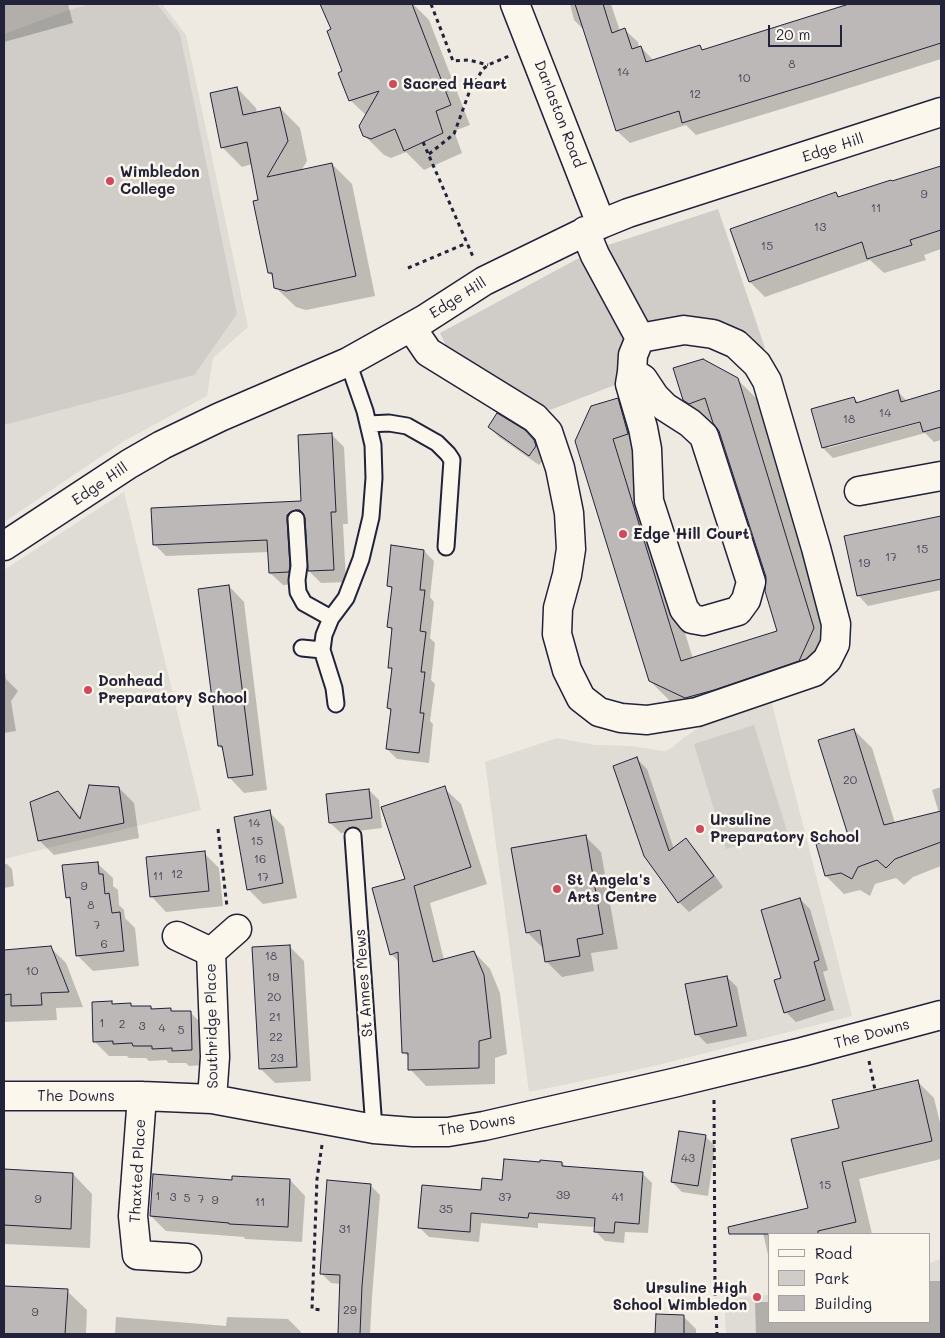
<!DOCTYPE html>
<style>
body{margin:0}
#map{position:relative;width:945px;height:1338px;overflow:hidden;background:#eeeae2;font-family:Mali,sans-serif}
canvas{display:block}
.frame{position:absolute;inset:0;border:5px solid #22223b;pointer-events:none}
.legend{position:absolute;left:768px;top:1233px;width:162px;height:90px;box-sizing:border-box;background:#fbf7ec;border:1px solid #a4a2a5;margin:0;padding:6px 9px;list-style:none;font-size:15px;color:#22223b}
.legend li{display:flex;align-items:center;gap:10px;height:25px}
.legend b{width:25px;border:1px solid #a4a2a5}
.scale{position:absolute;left:768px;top:25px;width:74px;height:22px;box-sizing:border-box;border:2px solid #22223b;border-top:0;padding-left:6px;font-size:15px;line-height:18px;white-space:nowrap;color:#22223b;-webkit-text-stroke:4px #fbf7ec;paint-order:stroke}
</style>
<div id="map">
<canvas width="945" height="1338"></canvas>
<div class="frame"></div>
<ul class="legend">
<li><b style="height:6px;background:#fbf7ec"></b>Road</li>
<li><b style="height:14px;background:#d0cdc9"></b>Park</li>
<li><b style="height:14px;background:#bcb8b8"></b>Building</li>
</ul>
<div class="scale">20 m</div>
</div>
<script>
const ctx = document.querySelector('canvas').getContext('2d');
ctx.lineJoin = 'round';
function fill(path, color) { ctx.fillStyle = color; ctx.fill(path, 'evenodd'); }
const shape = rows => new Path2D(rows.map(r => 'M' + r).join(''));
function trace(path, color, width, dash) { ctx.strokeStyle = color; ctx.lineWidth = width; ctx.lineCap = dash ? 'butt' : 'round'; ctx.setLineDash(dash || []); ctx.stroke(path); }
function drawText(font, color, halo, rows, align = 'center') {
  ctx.font = font + ' Mali,sans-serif'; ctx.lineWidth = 5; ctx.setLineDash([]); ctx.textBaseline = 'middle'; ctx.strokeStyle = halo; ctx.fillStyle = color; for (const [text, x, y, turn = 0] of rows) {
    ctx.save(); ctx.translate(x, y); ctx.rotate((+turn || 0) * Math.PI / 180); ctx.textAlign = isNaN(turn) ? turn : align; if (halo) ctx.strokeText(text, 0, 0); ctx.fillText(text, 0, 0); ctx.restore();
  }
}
const built = shape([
 [4,4,162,4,186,35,248,327,213,358,207,396,124,441,4,522],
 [124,492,201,810,4,859,4,570],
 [771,700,852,1016,654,1066,529,1092,485,762,557,738,595,745,631,746,664,751,670,749,686,736,706,723],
 [941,1259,941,1334,726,1334,724,1298,769,1295,769,1322,929,1322,929,1263]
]);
const green = shape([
 [90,4,157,4,180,34,237,314,194,375,8,424,4,424,4,34,66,11],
 [718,209,765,348,760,350,647,329,605,246],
 [579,258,627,336,620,383,550,410,448,350,440,333],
 [754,725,787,831,726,849,694,744]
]);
const shadow = shape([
 [4,4,68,4,73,23,4,42],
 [322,4,413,4,429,20,470,125,454,131,462,153,424,170,406,152,391,158,384,155,364,135,367,116,350,100,332,30],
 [570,4,611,4,620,31,625,30,638,42,639,48,641,47,653,60,700,46,704,51,855,4,941,4,941,59,824,96,696,135,686,125,630,143,617,131,585,31,574,20],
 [237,88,256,108,257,113,280,108,300,128,307,161,301,171,332,164,352,184,375,296,306,310,296,307,276,288,274,278,269,273,260,201,252,164,242,167,222,147],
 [941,167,941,249,924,255,926,260,884,273,870,260,765,297,750,282,836,193,840,198],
 [737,379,757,399,834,648,705,717,670,701,650,681,576,441,618,400,637,420,647,454,632,458,693,659,779,632,767,577,720,431,714,421,709,423,705,420,684,400],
 [941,391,941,440,934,442,925,433,833,458,823,448,813,410,854,398,859,403,898,392,907,401],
 [926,419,926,421,828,448,828,446],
 [489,427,524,431,544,452,546,457,539,465,499,437],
 [332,435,344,447,348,524,343,524,346,582,321,583,309,571,307,522,303,524,301,584,283,585,270,573,269,552,166,556,154,544,302,502],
 [941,517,941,590,868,606,858,595,846,537],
 [424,551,434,561,430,597,434,602,430,638,435,643,431,680,435,684,430,721,433,724,429,763,397,759,387,749,392,712,388,708,393,671,389,667,393,632,388,626,393,590,388,585],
 [229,586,244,602,267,790,244,793,229,777,224,751,219,746],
 [4,666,6,679,18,691,11,701,16,731,4,733],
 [854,730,872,748,895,823,939,813,932,790,941,787,941,866,913,877,904,885,896,878,875,884,870,896,860,890,844,894,826,876,849,836],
 [637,759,647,769,674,849,686,840,696,850,723,887,689,912,679,902],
 [119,788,134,803,139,838,54,855,39,840,58,793,73,808,81,818],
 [444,788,461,804,487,884,430,903,444,960,474,952,490,969,500,993,507,1054,495,1058,495,1084,426,1086,410,1069,410,1058,403,1052,400,963,391,954,406,880],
 [369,790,379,800,382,828,341,833,330,823],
 [269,812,284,827,297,898,263,904,248,889],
 [586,837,601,852,618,949,591,953,594,971,562,977,547,962,544,947,542,947,527,932],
 [204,853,219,868,223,906,166,912,151,896],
 [97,863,113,878,113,886,118,890,119,905,124,910,125,918,135,928,139,966,93,971,78,956,72,902,67,897],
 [4,864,7,864,12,869,14,886,4,888],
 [800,899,810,909,828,970,823,972,834,1010,796,1022,786,1012,783,979],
 [289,946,304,961,311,1081,275,1083,260,1068],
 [51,948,66,963,83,1007,56,1008,57,1020,4,1022,4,951],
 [727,977,737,987,747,1036,707,1044,697,1034],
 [111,1002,114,1005,131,1005,134,1007,151,1007,153,1010,170,1009,173,1012,190,1012,205,1027,206,1065,189,1066,186,1063,169,1063,166,1060,149,1061,146,1058,129,1058,127,1056,109,1056,94,1041],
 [917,1081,934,1098,941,1127,941,1159,859,1179,872,1234,769,1234,769,1259,760,1220,809,1209,840,1128],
 [705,1136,715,1146,708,1196,682,1192,672,1182],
 [562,1163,567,1168,642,1173,652,1183,648,1233,625,1232,624,1243,605,1241,595,1231,595,1227,538,1223,538,1228,481,1223,479,1242,429,1237,419,1227,482,1191,541,1164],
 [4,1171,73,1174,92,1194,90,1248,4,1244],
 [290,1180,305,1196,302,1242,245,1239,244,1237,166,1231,151,1216,233,1181],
 [370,1185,380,1195,372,1297,370,1334,339,1334,341,1284,331,1283,321,1273],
 [929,1281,941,1281,941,1334,756,1334,755,1302,769,1302,769,1322,929,1322],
 [4,1288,67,1291,87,1310,86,1334,4,1334],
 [657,1316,684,1317,696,1329,696,1334,657,1334],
 [116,1317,226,1326,227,1317,288,1319,301,1332,301,1334,115,1334]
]);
const building = shape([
 [320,4,412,4,451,105,436,111,443,133,404,151,395,129,371,139,363,136,359,126,379,91,349,101,338,73,342,71,327,31,331,29,320,4],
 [575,4,603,4,612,33,625,28,632,49,641,46,646,62,700,45,702,50,849,4,941,4,941,43,811,84,682,123,679,111,616,131,575,4],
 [237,87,243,115,280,107,288,141,267,177,332,163,356,276,286,291,274,288,272,273,268,273,253,201,258,200,247,142,221,148,210,93,237,87],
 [941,166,941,230,910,240,912,245,867,259,862,242,749,282,730,229,836,192,838,197,891,180,892,181,941,166],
 [703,359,738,378,814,628,799,661,714,690,685,698,649,681,575,441,591,406,618,398,628,434,613,439,681,661,777,631,765,591,766,577,719,431,713,423,705,398,689,404,683,400,673,368,703,359],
 [898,390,901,402,941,390,941,427,923,432,920,422,822,448,811,409,854,397,856,403,898,390],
 [497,413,525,430,534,440,536,446,529,456,488,427,497,413],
 [332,433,336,512,331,512,334,570,308,571,305,518,303,513,300,510,296,510,290,512,287,515,287,519,290,566,289,572,269,573,267,540,153,545,151,508,301,501,298,435,332,433],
 [941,516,941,579,857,596,844,536,941,516],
 [391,545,424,550,420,590,425,590,420,631,426,632,421,672,425,672,420,713,424,713,419,753,386,749,391,709,387,708,392,668,388,668,392,628,387,627,392,587,387,586,391,545],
 [229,585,253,775,228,778,222,746,218,746,198,589,229,585],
 [854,729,884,825,941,811,941,842,895,859,886,868,877,860,858,867,852,879,841,873,825,876,816,844,848,835,818,740,854,729],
 [637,757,669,851,686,838,714,876,678,903,644,856,613,766,637,757],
 [89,785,119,787,124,823,38,841,30,802,58,791,80,819,89,785],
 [445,786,471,867,414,886,433,962,474,951,484,975,491,1038,479,1041,479,1068,408,1070,408,1053,402,1053,398,952,390,955,372,888,405,879,381,807,445,786],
 [369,789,372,818,329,823,326,794,369,789],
 [270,810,283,883,247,890,234,817,270,810],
 [586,835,603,934,577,939,580,956,545,962,540,930,526,933,511,848,586,835],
 [205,851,209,891,150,897,146,857,205,851],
 [98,862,99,874,103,874,105,894,109,893,112,913,120,912,124,951,76,956,70,897,66,898,62,865,98,862],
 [800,898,819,960,814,962,825,1000,784,1013,774,980,781,978,761,910,800,898],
 [290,945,297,1067,259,1069,252,947,290,945],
 [51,946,69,992,41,993,42,1005,11,1006,11,994,4,995,4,950,51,946],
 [727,976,737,1026,695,1035,685,984,727,976],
 [112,1001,112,1004,131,1003,131,1006,151,1006,151,1009,171,1008,171,1011,191,1011,192,1050,172,1051,172,1048,152,1049,152,1046,133,1046,132,1043,113,1044,113,1041,93,1042,92,1002,112,1001],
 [918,1080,932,1141,842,1162,856,1222,818,1231,818,1234,729,1234,728,1227,808,1208,791,1139,839,1128,832,1100,918,1080],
 [679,1131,706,1135,698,1186,671,1182,679,1131],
 [504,1159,540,1162,540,1160,562,1162,562,1166,643,1172,639,1224,615,1222,614,1233,594,1232,595,1218,529,1213,528,1218,471,1213,470,1232,418,1228,422,1185,481,1190,482,1178,502,1180,504,1159],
 [4,1169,73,1173,71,1229,4,1225,4,1169],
 [153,1174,232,1180,232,1176,290,1179,288,1227,229,1224,229,1223,150,1216,153,1174],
 [327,1180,371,1184,362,1286,360,1334,338,1334,340,1275,320,1274,327,1180],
 [4,1286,68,1289,65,1334,4,1334,4,1286],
 [656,1314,684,1315,684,1334,655,1334,656,1314]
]);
const path = shape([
 [431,4,453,61,469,60,488,65],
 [423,142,474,259],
 [429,154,454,134,470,90,483,69,488,65,509,56],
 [408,268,467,243],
 [218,829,227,907],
 [869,1061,875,1090],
 [714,1100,715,1291,717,1334],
 [322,1145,317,1179,312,1309,322,1310]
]);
const lane = shape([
 [368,424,389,423,407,426,437,443,448,454,452,460,446,547],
 [296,519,299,566,297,580,298,592,304,603,331,618,346,598,361,559,371,517,374,478,373,445,365,411,348,362],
 [331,618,324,635,322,650,334,688,336,704],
 [302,648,322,650],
 [353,836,374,1129]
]);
const street = shape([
 [515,4,601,224],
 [585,231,595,255,640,338,633,355,632,372,630,384,643,428,647,449,649,501,684,609,692,619,703,621,738,611,746,600,751,582,704,436,690,423,665,407,655,397,643,379,632,372],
 [411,327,428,352,535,418,548,432,560,468,569,513,571,549,567,575,558,608,557,634,567,670,581,698,599,712,621,718,647,720,697,712,814,672,827,660,835,644,836,624,816,548,767,381,757,364,736,344,713,334,684,330,640,338],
 [859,491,941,476],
 [4,546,129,464,162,445,220,417,348,362,425,319,484,281,601,224,628,213,941,112],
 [177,936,211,952,215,1057,212,1099],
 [211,952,237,929],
 [4,1096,142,1096,212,1099,374,1129,413,1132,448,1132,484,1126,673,1083,802,1052,941,1015],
 [142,1096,133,1216,137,1255,187,1258]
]);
const markers = [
 [393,84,5,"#d1495b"],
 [110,181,5,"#d1495b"],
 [623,534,5,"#d1495b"],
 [88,690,5,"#d1495b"],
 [700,829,5,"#d1495b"],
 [557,889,5,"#d1495b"],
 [757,1297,5,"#d1495b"]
];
const numberNames = [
 ["8",792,64],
 ["14",623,72],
 ["10",744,78],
 ["12",695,94],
 ["9",924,194],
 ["11",876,208],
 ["13",820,227],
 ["15",767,246],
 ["14",885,413],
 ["18",849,419],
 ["15",922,549],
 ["17",891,557],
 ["19",864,563],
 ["20",850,780],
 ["14",254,823],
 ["15",257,841],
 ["16",260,859],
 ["12",177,874],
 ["11",158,876],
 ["17",263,877],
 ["9",84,886],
 ["8",91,905],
 ["7",97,925],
 ["6",104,944],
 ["18",271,956],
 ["10",32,971],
 ["19",273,977],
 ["20",274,997],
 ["21",275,1017],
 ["1",102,1023],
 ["2",122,1024],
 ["3",142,1026],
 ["4",162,1028],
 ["5",181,1030],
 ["22",276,1037],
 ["23",277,1058],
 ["43",688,1158],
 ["15",825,1185],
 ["39",563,1195],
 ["1",158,1196],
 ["3",173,1197],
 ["37",505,1197],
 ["41",618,1197],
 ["5",187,1198],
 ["9",38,1199],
 ["7",201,1199],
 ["9",215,1200],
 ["11",260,1202],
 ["35",446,1209],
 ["31",345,1229],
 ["29",350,1310],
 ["9",35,1312]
];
const poiNames = [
 ["Sacred Heart",403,84],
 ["Wimbledon",120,172],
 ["College",120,189],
 ["Edge Hill Court",633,534],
 ["Donhead",98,681],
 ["Preparatory School",98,698],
 ["Ursuline",710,820],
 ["Preparatory School",710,837],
 ["St Angela's",567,880],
 ["Arts Centre",567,897],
 ["Ursuline High",747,1288,"right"],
 ["School Wimbledon",747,1305,"right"]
];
const streetNames = [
 ["Darlaston Road",559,114,69],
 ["Edge Hill",833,148,-18],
 ["Edge Hill",458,298,-32],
 ["Edge Hill",100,484,-34],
 ["St Annes Mews",364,983,-94],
 ["Southridge Place",212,1026,-91],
 ["The Downs",872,1034,-15],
 ["The Downs",76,1096],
 ["The Downs",477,1125,-9],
 ["Thaxted Place",138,1171,-87]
];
fill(built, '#dfdbd5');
fill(green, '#d0cdc9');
fill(shadow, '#0003');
fill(building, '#bcb8b8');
trace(building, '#22223b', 1);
trace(lane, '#22223b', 19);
trace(street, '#22223b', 31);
trace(path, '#22223b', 3, [4, 4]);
trace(lane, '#fbf7ec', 15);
trace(street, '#fbf7ec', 28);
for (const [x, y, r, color] of markers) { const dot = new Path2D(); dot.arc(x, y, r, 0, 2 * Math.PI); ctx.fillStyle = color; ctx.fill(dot); trace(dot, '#fbf7ec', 2); }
drawText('12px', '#48485a', null, numberNames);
drawText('bold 15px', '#22223b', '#fbf7ec', poiNames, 'left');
drawText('15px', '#22223b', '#fbf7ec', streetNames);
</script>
